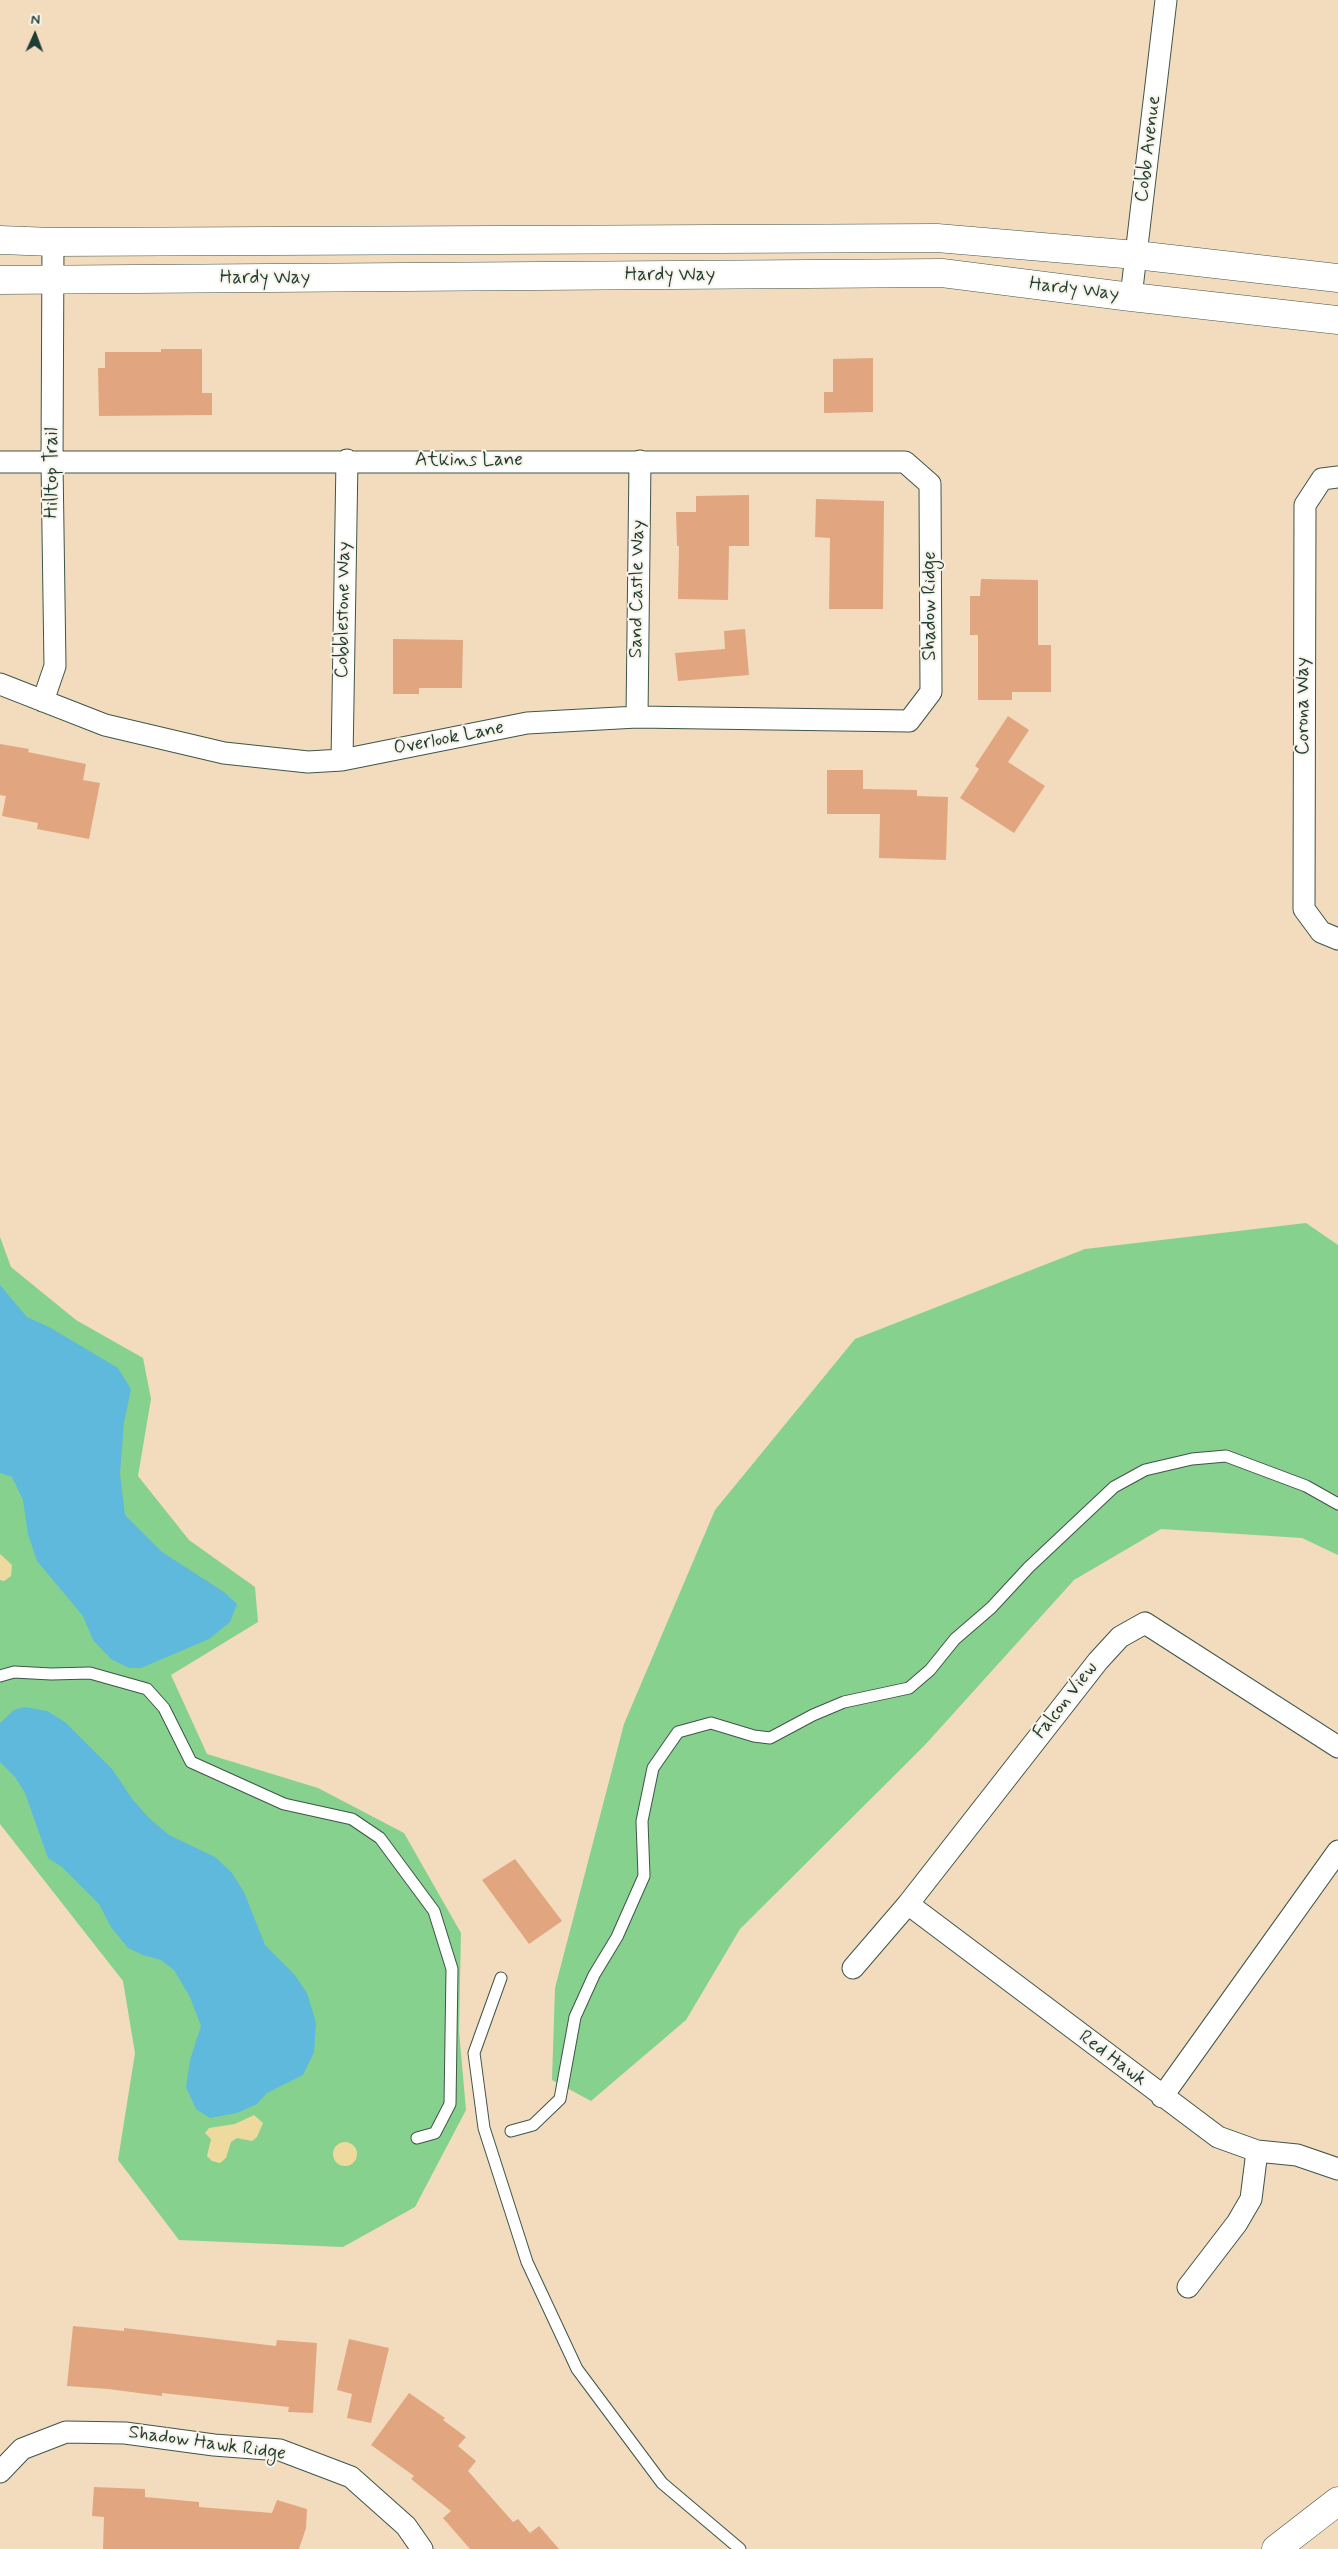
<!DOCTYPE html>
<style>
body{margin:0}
#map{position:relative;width:1338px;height:2549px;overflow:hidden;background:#f2dcbd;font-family:Mynerve,sans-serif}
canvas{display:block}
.north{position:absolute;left:10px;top:10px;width:50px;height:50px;-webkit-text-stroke:4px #f7f3e8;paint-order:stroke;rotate:2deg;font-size:14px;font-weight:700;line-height:20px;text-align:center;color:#1f3d34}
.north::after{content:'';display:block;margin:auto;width:18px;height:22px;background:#1f3d34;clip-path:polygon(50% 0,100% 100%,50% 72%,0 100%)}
</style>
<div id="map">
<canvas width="1338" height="2549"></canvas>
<div class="north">N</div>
</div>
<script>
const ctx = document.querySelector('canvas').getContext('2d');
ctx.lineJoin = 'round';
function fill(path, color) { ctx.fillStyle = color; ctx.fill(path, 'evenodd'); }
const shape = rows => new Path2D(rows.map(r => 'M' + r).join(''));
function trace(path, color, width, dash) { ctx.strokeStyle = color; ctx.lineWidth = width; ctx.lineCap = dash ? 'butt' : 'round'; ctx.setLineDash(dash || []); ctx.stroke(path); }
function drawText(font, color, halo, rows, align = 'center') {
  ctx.font = font + ' Mynerve,sans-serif'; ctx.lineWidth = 4; ctx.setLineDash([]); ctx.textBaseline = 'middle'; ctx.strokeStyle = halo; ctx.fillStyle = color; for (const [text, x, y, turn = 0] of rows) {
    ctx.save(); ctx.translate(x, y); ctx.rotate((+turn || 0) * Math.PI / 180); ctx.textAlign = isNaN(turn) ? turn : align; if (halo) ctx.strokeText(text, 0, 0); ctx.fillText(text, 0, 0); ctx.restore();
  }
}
const green = shape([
 [1306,1223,1338,1245,1338,1555,1302,1538,1161,1529,1074,1580,924,1746,740,1929,686,2020,591,2101,552,2080,555,1988,624,1724,715,1510,855,1339,1085,1249],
 [0,1237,11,1267,76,1320,143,1358,151,1399,138,1476,189,1540,255,1587,258,1622,171,1675,207,1754,318,1788,404,1833,461,1933,459,2031,466,2110,415,2207,343,2247,179,2240,118,2160,135,2053,123,1981,0,1824]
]);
const sand = shape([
 [0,1554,12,1565,11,1576,4,1581,0,1580],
 [254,2115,263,2123,257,2137,252,2141,237,2138,231,2142,226,2158,220,2163,212,2161,207,2156,211,2139,205,2133,209,2128,235,2124],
 '333 2154a12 12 0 1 1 24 0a12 12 0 1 1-24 0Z'
]);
const water = shape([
 [0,1285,27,1317,49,1327,118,1368,131,1389,124,1423,120,1474,125,1515,162,1552,224,1592,237,1604,230,1622,209,1639,141,1668,129,1668,111,1659,93,1640,83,1616,37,1561,28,1534,23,1500,12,1477,0,1473],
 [24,1707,47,1711,65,1722,112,1769,133,1800,149,1818,169,1835,215,1857,232,1873,244,1892,265,1945,294,1974,307,1993,316,2023,314,2052,303,2075,267,2093,257,2104,237,2113,210,2118,196,2109,186,2087,190,2060,201,2026,190,1997,174,1970,161,1960,143,1955,128,1948,111,1927,99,1904,62,1867,48,1858,25,1793,15,1777,0,1762,0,1723,14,1710]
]);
const building = shape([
 [161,349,202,349,202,393,212,393,212,415,99,416,98,368,105,368,105,352,161,352],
 [873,358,873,412,824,413,824,392,833,392,833,359],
 [749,495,749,546,729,546,728,600,678,599,679,546,677,546,676,512,696,512,696,496],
 [816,499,884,501,883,609,829,609,830,538,815,537],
 [981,579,1038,580,1038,645,1051,645,1051,692,1012,692,1012,700,978,700,978,635,970,635,970,596,980,596],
 [745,629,749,675,678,681,675,653,725,649,724,631],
 [393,639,463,640,462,688,419,688,419,694,393,694],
 [1008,716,1029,730,1008,762,1045,786,1014,833,960,798,979,769,975,766],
 [0,744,29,749,28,752,86,764,83,780,100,783,89,839,37,829,38,823,2,816,6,796,0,795],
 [827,770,863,770,863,789,917,790,917,796,948,797,946,860,879,858,880,814,827,814],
 [515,1859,562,1921,529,1944,482,1880],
 [73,2326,124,2331,124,2328,276,2346,277,2340,317,2343,313,2413,288,2412,289,2407,162,2393,162,2396,108,2389,67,2386],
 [349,2339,389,2348,371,2423,347,2418,352,2394,337,2390],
 [409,2393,445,2418,443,2420,466,2437,458,2446,476,2461,468,2471,513,2522,518,2519,530,2533,539,2526,559,2549,470,2549,443,2518,451,2511,411,2479,414,2476,371,2445],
 [94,2487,145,2489,145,2497,199,2502,199,2507,272,2513,277,2500,307,2509,306,2528,299,2549,103,2549,104,2517,92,2516]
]);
const service = shape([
 [0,1676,14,1672,51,1674,90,1673,147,1689,164,1708,191,1762,284,1804,352,1819,380,1838,434,1911,452,1969,450,2104,435,2133,417,2138],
 [501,1978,474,2053,484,2128,527,2262,577,2369,662,2483,740,2549],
 [511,2131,533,2125,560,2099,575,2017,594,1975,617,1937,644,1876,642,1821,653,1768,678,1732,711,1723,754,1736,770,1738,813,1715,844,1702,909,1688,930,1670,955,1639,991,1608,1029,1567,1114,1487,1145,1470,1192,1459,1226,1456,1306,1486,1338,1504]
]);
const minor = shape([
 [1131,297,1166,0],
 [0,462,905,462,930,484,931,692,909,721,637,717,527,723,342,760,308,762,224,753,105,725,0,684],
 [1338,477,1322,479,1305,505,1304,909,1321,932,1338,939],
 [43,701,55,666,52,463,53,242],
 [637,717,640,461],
 [342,760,347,460],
 [908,1904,1218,2137,1257,2151,1297,2155,1338,2169],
 [853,1968,908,1904,1098,1661,1120,1637,1145,1623,1338,1747],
 [1162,2097,1338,1851],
 [1188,2287,1237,2223,1251,2199,1257,2151],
 [0,2472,22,2449,66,2432,125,2433,214,2445,280,2450,351,2477,406,2526,422,2549]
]);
const tertiary = shape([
 [1276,2549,1338,2501]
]);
const secondary = shape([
 [0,240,53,242,937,238,1136,255,1338,278],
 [0,280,942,273,1131,297,1338,320]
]);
const streetNames = [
 ["Cobb Avenue",1149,149,-83],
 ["Hardy Way",670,276],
 ["Hardy Way",265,279],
 ["Hardy Way",1074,290,7],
 ["Atkins Lane",469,461],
 ["Hilltop Trail",53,473,-90],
 ["Sand Castle Way",638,589,-89],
 ["Shadow Ridge",931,606,-90],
 ["Cobblestone Way",344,610,-89],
 ["Corona Way",1304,706,-90],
 ["Overlook Lane",449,739,-11],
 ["Falcon View",1066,1701,-52],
 ["Red Hawk",1112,2059,37],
 ["Shadow Hawk Ridge",207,2444,8]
];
fill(green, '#86d18e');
fill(sand, '#eeda9e');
fill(water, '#5eb9dc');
fill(building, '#e1a67f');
trace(service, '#3f5549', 13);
trace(minor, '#3f5549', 23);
trace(tertiary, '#3f5549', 29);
trace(secondary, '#3f5549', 29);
trace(service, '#fff', 11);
trace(minor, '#fff', 21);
trace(tertiary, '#fff', 28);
trace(secondary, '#fff', 28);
drawText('19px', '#1f3d34', '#f7f3e8', streetNames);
</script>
